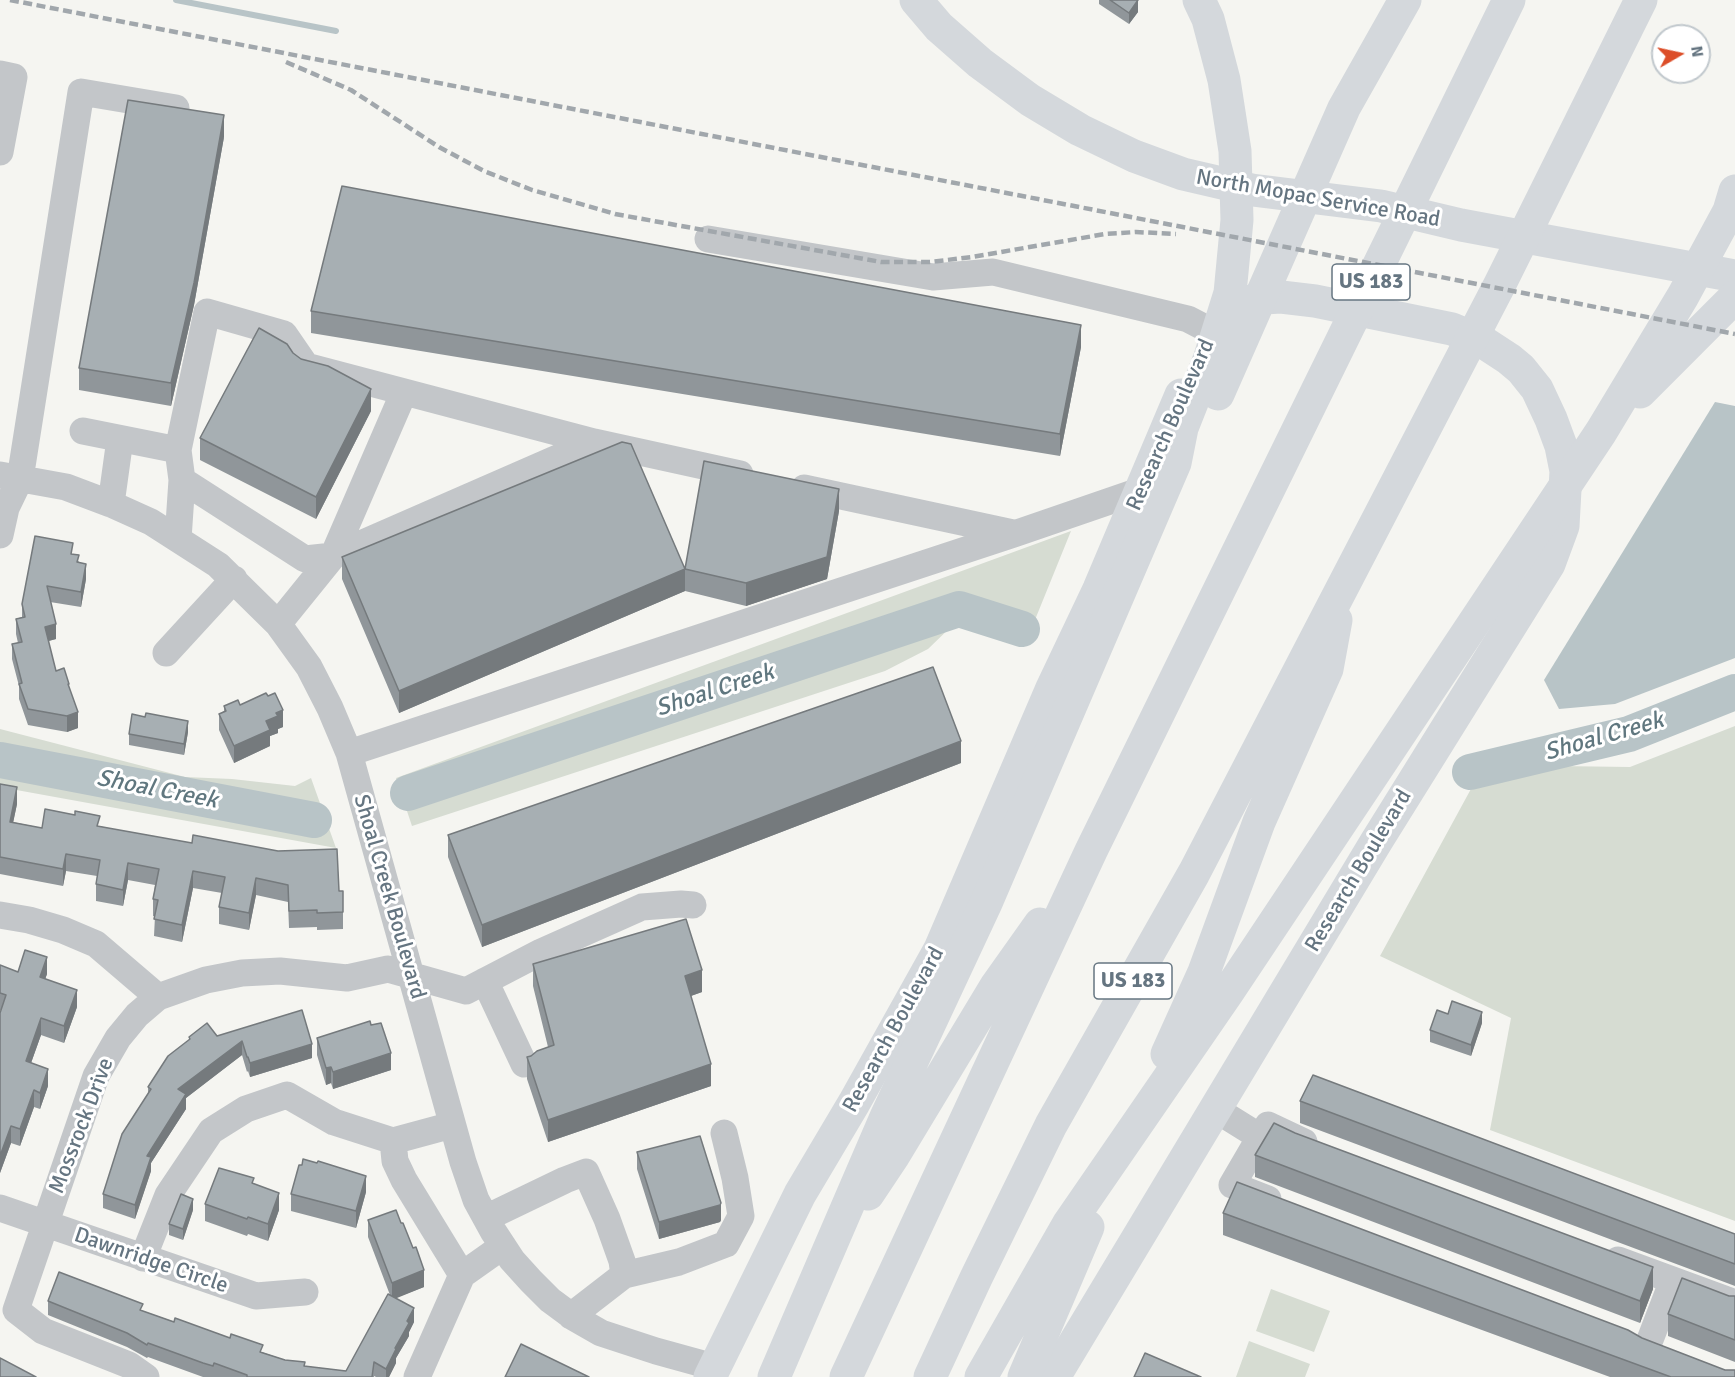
<!DOCTYPE html>
<style>
body{margin:0}
#map{position:relative;width:1735px;height:1377px;overflow:hidden;background:#f5f5f1;font-family:Signika,sans-serif}
canvas{display:block}
.north{position:absolute;left:1651px;top:24px;width:60px;height:60px;box-sizing:border-box;background:#fff;border:2px solid #c1c8cd;border-radius:50%;rotate:81deg;font-size:16px;font-weight:700;line-height:24px;text-align:center;color:#657581}
.north::after{content:'';display:block;margin:auto;width:21px;height:27px;background:#dc4e29;clip-path:polygon(50% 0,100% 100%,50% 72%,0 100%)}
</style>
<div id="map">
<canvas width="1735" height="1377"></canvas>
<div class="north">N</div>
</div>
<script>
const ctx = document.querySelector('canvas').getContext('2d');
ctx.lineJoin = 'round';
function fill(path, color) { ctx.fillStyle = color; ctx.fill(path, 'evenodd'); }
const shape = rows => new Path2D(rows.map(r => 'M' + r).join(''));
function trace(path, color, width, dash) { ctx.strokeStyle = color; ctx.lineWidth = width; ctx.lineCap = dash ? 'butt' : 'round'; ctx.setLineDash(dash || []); ctx.stroke(path); }
function drawText(font, color, halo, rows, align = 'center') {
  ctx.font = font + ' Signika,sans-serif'; ctx.lineWidth = 6; ctx.setLineDash([]); ctx.textBaseline = 'middle'; ctx.strokeStyle = halo; ctx.fillStyle = color; for (const [text, x, y, turn = 0] of rows) {
    ctx.save(); ctx.translate(x, y); ctx.rotate((+turn || 0) * Math.PI / 180); ctx.textAlign = isNaN(turn) ? turn : align; if (halo) ctx.strokeText(text, 0, 0); ctx.fillText(text, 0, 0); ctx.restore();
  }
}
const green = shape([
 [1071,531,1026,642,976,621,957,621,928,649,885,671,412,826,396,778],
 [1735,726,1735,1221,1490,1130,1511,1018,1380,956,1484,765,1630,767],
 [0,729,185,777,232,779,295,786,311,778,336,848,0,787],
 [1271,1289,1330,1311,1314,1352,1256,1331],
 [1249,1341,1310,1364,1305,1377,1236,1377]
]);
const water = shape([
 [1715,402,1735,406,1735,658,1615,704,1559,709,1544,680]
]);
const stream = shape([
 [176,0,336,31]
]);
const river = shape([
 [0,760,314,820],
 [1470,772,1629,734,1735,692],
 [408,793,959,609,1022,629]
]);
const minor = shape([
 [0,74,14,77,0,152],
 [708,239,933,277,993,272,1188,319,1213,332],
 [83,431,178,450],
 [0,475,66,487,111,504,151,522,218,565,278,624,309,667,330,708,349,753,463,1162,476,1200,493,1231,512,1260,531,1281,550,1300,573,1317,601,1333,656,1351,714,1367],
 [182,480,305,559,333,556,404,392],
 [804,488,1013,533],
 [111,504,120,439],
 [0,535,6,508,20,479,81,92,176,108],
 [178,539,182,480,178,450,207,312,284,334,306,366,594,442],
 [278,624,333,556,594,442,740,474],
 [166,653,234,579],
 [349,753,1014,534,1142,490],
 [0,915,29,920,63,930,96,944,158,997],
 [485,981,524,1064],
 [1215,1109,1260,1137],
 [393,1141,395,1161,404,1180,462,1275],
 [1268,1199,1232,1185,1260,1137,1268,1125,1304,1142],
 [0,1208,256,1296,305,1292],
 [486,1218,565,1180,586,1172,607,1219,622,1261,624,1275,571,1316],
 [143,1258,168,1195,211,1131,246,1109,287,1095,334,1122,393,1141,452,1125],
 [1618,1260,1735,1303],
 [624,1275,679,1262,726,1244,741,1216,735,1178,724,1133],
 [1648,1345,1673,1280],
 [146,1377,129,1365,43,1331,16,1310,96,1076,118,1038,137,1015,158,997,206,980,242,973,280,971,347,978,388,969,466,991,541,952,642,907,681,904,693,905],
 [417,1377,462,1275,503,1246]
]);
const major = shape([
 [916,0,939,27,980,63,1030,100,1080,130,1134,156,1183,174,1252,190,1381,206,1461,225,1735,276],
 [710,1377,800,1194,854,1103,940,949,1052,688,1099,589,1181,395],
 [1054,1377,1376,842,1549,564,1563,526,1566,471,1561,446,1551,419,1537,389,1521,369,1509,359,1483,342,1452,329,1315,301,1281,297,1264,298,1247,302,1235,307]
]);
const highway = shape([
 [1640,392,1735,297],
 [1218,394,1344,108,1405,0],
 [1167,1054,1204,972,1259,822,1327,669,1336,620],
 [868,1194,894,1155,996,986,1040,924],
 [774,1377,886,1117,986,903,1175,463,1182,428,1210,357,1230,293,1237,220,1235,151,1224,80,1208,19,1199,0],
 [846,1377,1091,851,1509,0],
 [930,1377,976,1278,1051,1125,1194,873,1500,284,1641,0],
 [981,1377,1069,1223,1228,992,1601,432,1683,296,1729,211,1735,191],
 [1024,1377,1088,1227]
]);
const rail = shape([
 [10,0,1735,334],
 [286,62,351,90,439,147,484,171,532,190,615,214,881,262,930,262,972,257,1105,234,1136,232,1176,234]
]);
const wall = shape([
 [1099,0,1138,0,1138,12,1129,24,1099,4],
 [224,137,194,305,171,406,79,390,79,368],
 [311,311,1081,347,1060,456,311,333],
 [293,353,371,411,316,519,200,460,200,438],
 [839,511,827,579,746,606,685,591,399,713,342,579,342,557,685,569],
 [73,554,79,562,86,579,81,607,50,602,56,639,48,641,56,671,69,688,78,728,67,732,28,725,19,699,19,686,12,659,12,644,18,643,16,634,16,619,22,617,22,604],
 [240,705,283,727,278,729,278,733,270,736,270,746,234,763,219,730,219,714,224,711,224,706],
 [188,732,184,755,129,745,129,734],
 [961,763,482,947,448,857,448,835],
 [0,784,17,804,13,822,42,828,100,826,339,891,343,891,343,929,317,930,317,927,289,928,288,902,256,895,249,930,219,924,219,907,222,893,193,888,182,942,154,936,155,916,153,916,153,899,155,885,128,880,123,906,96,901,96,884,97,876,66,871,63,886,0,874],
 [533,964,702,992,691,996,711,1086,548,1142,527,1079,527,1057,531,1056,548,1047,533,986],
 [0,965,18,972,47,974,45,979,77,1007,64,1043,41,1035,31,1063,48,1086,40,1109,34,1107,20,1146,11,1143,0,1173,0,1013,1,1010,0,1010],
 [1482,1023,1471,1056,1430,1042,1430,1030],
 [217,1036,312,1058,250,1077,248,1071,247,1072,242,1055,186,1098,186,1109,151,1163,151,1171,135,1219,103,1208,103,1194,148,1094,148,1087,189,1040,189,1037],
 [317,1038,391,1070,333,1089,331,1083,326,1085,317,1055],
 [1300,1101,1735,1234,1735,1286,1308,1126,1300,1123],
 [1295,1133,1653,1289,1640,1323,1255,1177,1255,1155],
 [637,1152,721,1220,720,1222,659,1239,637,1169],
 [254,1184,279,1210,268,1241,248,1234,247,1236,205,1221,205,1204],
 [366,1192,356,1228,291,1211,291,1194],
 [193,1210,183,1240,169,1235,169,1224],
 [1223,1213,1642,1338,1725,1370,1734,1370,1735,1377,1610,1377,1223,1235],
 [368,1220,424,1287,395,1298,414,1322,409,1332,409,1336,396,1358,396,1363,389,1377,376,1377,374,1376,374,1377,203,1377,148,1357,147,1358,127,1347,48,1315,48,1301,143,1311,285,1360,305,1366,346,1371,390,1295,368,1237],
 [1735,1296,1735,1362,1668,1336,1668,1314]
]);
const shadedWall = shape([
 [1138,0,1138,12,1129,24,1129,13],
 [224,115,224,137,194,305,171,406,171,383],
 [1081,325,1081,347,1060,456,1060,434],
 [371,389,371,411,316,519,316,497],
 [839,489,839,511,827,579,746,606,746,583],
 [86,564,86,579,81,607,81,592],
 [685,569,685,591,399,713,399,691],
 [56,624,56,639,45,642,45,627],
 [283,710,283,727,278,729,278,733,270,736,270,746,234,763,234,746,276,713],
 [78,712,78,728,67,732,67,716],
 [188,721,188,732,184,755,184,744],
 [961,741,961,763,482,947,482,925],
 [17,787,17,804,10,838,10,822],
 [66,854,66,871,63,886,63,869],
 [128,863,128,880,123,906,123,890],
 [193,871,193,888,182,942,182,925],
 [256,878,256,895,249,930,249,913],
 [47,957,47,974,40,994,40,977],
 [702,970,702,992,685,998,685,976],
 [77,990,77,1007,64,1043,64,1026],
 [1482,1012,1482,1023,1471,1056,1471,1045],
 [41,1018,41,1035,26,1077,26,1061],
 [242,1041,242,1055,186,1098,186,1109,151,1163,151,1171,135,1219,135,1205,147,1156,178,1089],
 [312,1044,312,1058,250,1077,250,1063],
 [391,1053,391,1070,333,1089,333,1072],
 [711,1064,711,1086,548,1142,548,1120],
 [331,1067,331,1083,326,1085,326,1068],
 [48,1069,48,1086,40,1109,40,1093],
 [34,1090,34,1107,20,1146,20,1129],
 [11,1126,11,1143,0,1173,0,1156],
 [366,1176,366,1192,356,1228,356,1211],
 [279,1193,279,1210,268,1241,268,1224],
 [193,1199,193,1210,183,1240,183,1229],
 [721,1203,721,1220,720,1222,659,1239,659,1222],
 [1653,1267,1653,1289,1640,1323,1640,1301],
 [424,1270,424,1287,392,1300,392,1283],
 [414,1308,414,1322,409,1332,409,1336,396,1358,396,1363,389,1377,386,1377,386,1369,407,1321]
]);
const building = shape([
 [1110,0,1138,0,1129,13,1110,0],
 [128,100,224,115,194,283,171,383,79,368,128,100],
 [342,186,1081,325,1060,434,311,311,342,186],
 [259,328,287,344,293,353,301,359,328,366,371,389,316,497,200,438,259,328],
 [622,442,631,444,685,569,399,691,342,557,622,442],
 [704,461,839,489,827,557,746,583,685,569,704,461],
 [35,536,73,543,71,554,79,555,77,562,86,564,81,592,47,586,56,624,45,627,56,671,64,668,69,684,68,684,78,712,67,716,28,709,19,684,22,683,12,644,22,642,16,619,25,617,22,604,35,536],
 [933,667,961,741,482,925,448,835,933,667],
 [266,693,268,696,275,693,283,710,276,713,278,716,266,721,270,730,234,746,219,714,226,711,224,706,238,700,240,705,266,693],
 [146,713,188,721,184,744,129,734,132,714,145,717,146,713],
 [0,784,17,787,10,822,42,828,45,809,75,815,75,811,100,816,97,826,192,843,193,835,278,851,337,849,339,891,343,891,343,912,317,913,317,910,289,911,288,885,256,878,249,913,219,907,225,877,193,871,182,925,154,919,158,900,153,899,159,869,128,863,123,890,96,884,100,860,66,854,63,869,0,857,0,784],
 [686,919,702,970,685,976,711,1064,548,1120,527,1057,531,1056,537,1051,554,1045,533,964,686,919],
 [25,950,47,957,40,977,77,990,64,1026,41,1018,26,1061,48,1069,40,1093,34,1090,20,1129,11,1126,0,1156,0,1013,6,995,0,993,0,965,18,972,25,950],
 [1452,1001,1482,1012,1471,1045,1430,1030,1437,1010,1448,1014,1452,1001],
 [302,1010,312,1044,250,1063,248,1057,247,1057,242,1041,178,1089,186,1094,147,1156,151,1157,135,1205,103,1194,122,1134,151,1089,148,1087,168,1056,190,1039,189,1037,207,1023,217,1036,302,1010],
 [370,1021,371,1025,381,1023,391,1053,333,1072,331,1067,326,1068,317,1038,370,1021],
 [1313,1075,1735,1234,1735,1264,1308,1104,1300,1101,1313,1075],
 [1274,1123,1295,1133,1653,1267,1640,1301,1255,1155,1274,1123],
 [700,1136,721,1203,720,1205,659,1222,637,1152,700,1136],
 [303,1159,317,1163,318,1161,366,1176,356,1211,291,1194,299,1165,302,1165,303,1159],
 [219,1168,254,1178,252,1183,279,1193,268,1224,248,1217,247,1219,205,1204,219,1168],
 [1237,1182,1628,1330,1642,1338,1725,1370,1735,1370,1735,1377,1671,1377,1223,1213,1237,1182],
 [181,1194,193,1199,183,1229,169,1224,181,1194],
 [396,1210,401,1223,403,1223,413,1248,416,1247,424,1270,392,1283,368,1220,396,1210],
 [59,1272,143,1304,140,1310,174,1322,175,1318,230,1338,231,1334,263,1345,260,1352,285,1360,305,1362,304,1366,346,1371,388,1294,414,1308,407,1321,409,1323,395,1348,396,1349,386,1369,374,1362,372,1377,247,1377,247,1375,214,1363,213,1366,203,1363,148,1343,147,1345,127,1333,48,1301,59,1272],
 [1682,1278,1729,1296,1735,1296,1735,1340,1668,1314,1682,1278],
 [521,1344,589,1377,505,1377,521,1344],
 [1145,1353,1201,1377,1134,1377,1145,1353],
 [0,1358,36,1377,0,1377,0,1358]
]);
const shields = [
 [1371,282,78],
 [1133,981,78]
];
const shieldNames = [
 ["US 183",1371,282],
 ["US 183",1133,981]
];
const streetNames = [
 ["North Mopac Service Road",1318,199,10],
 ["Research Boulevard",1171,425,-66],
 ["Research Boulevard",1359,871,-59],
 ["Shoal Creek Boulevard",389,897,74],
 ["Research Boulevard",894,1030,-61],
 ["Mossrock Drive",82,1126,-69],
 ["Dawnridge Circle",151,1261,19]
];
const waterNames = [
 ["Shoal Creek",715,691,-18],
 ["Shoal Creek",1604,737,-16],
 ["Shoal Creek",157,790,11]
];
fill(green, '#d6dcd2');
fill(water, '#b8c4c7');
trace(stream, '#b8c4c7', 6);
trace(river, '#b8c4c7', 36);
trace(minor, '#c3c6c9', 27);
trace(major, '#d4d8dc', 33);
trace(highway, '#d4d8dc', 33);
trace(rail, '#a1a7ac', 4.5, [9, 4.5]);
fill(wall, '#90969a');
fill(shadedWall, '#757a7d');
fill(building, '#a7afb3');
trace(building, '#757a7d', 1.5);
for (const [x, y, w] of shields) { const box = new Path2D(); box.roundRect(x - w / 2, y - 18, w, 36, 4.5); ctx.fillStyle = '#fff'; ctx.fill(box); trace(box, '#657581', 1.5); }
drawText('bold 21px', '#657581', null, shieldNames);
drawText('22px', '#657581', '#fff', streetNames);
drawText('italic 24px', '#60777f', '#fff', waterNames);
</script>
